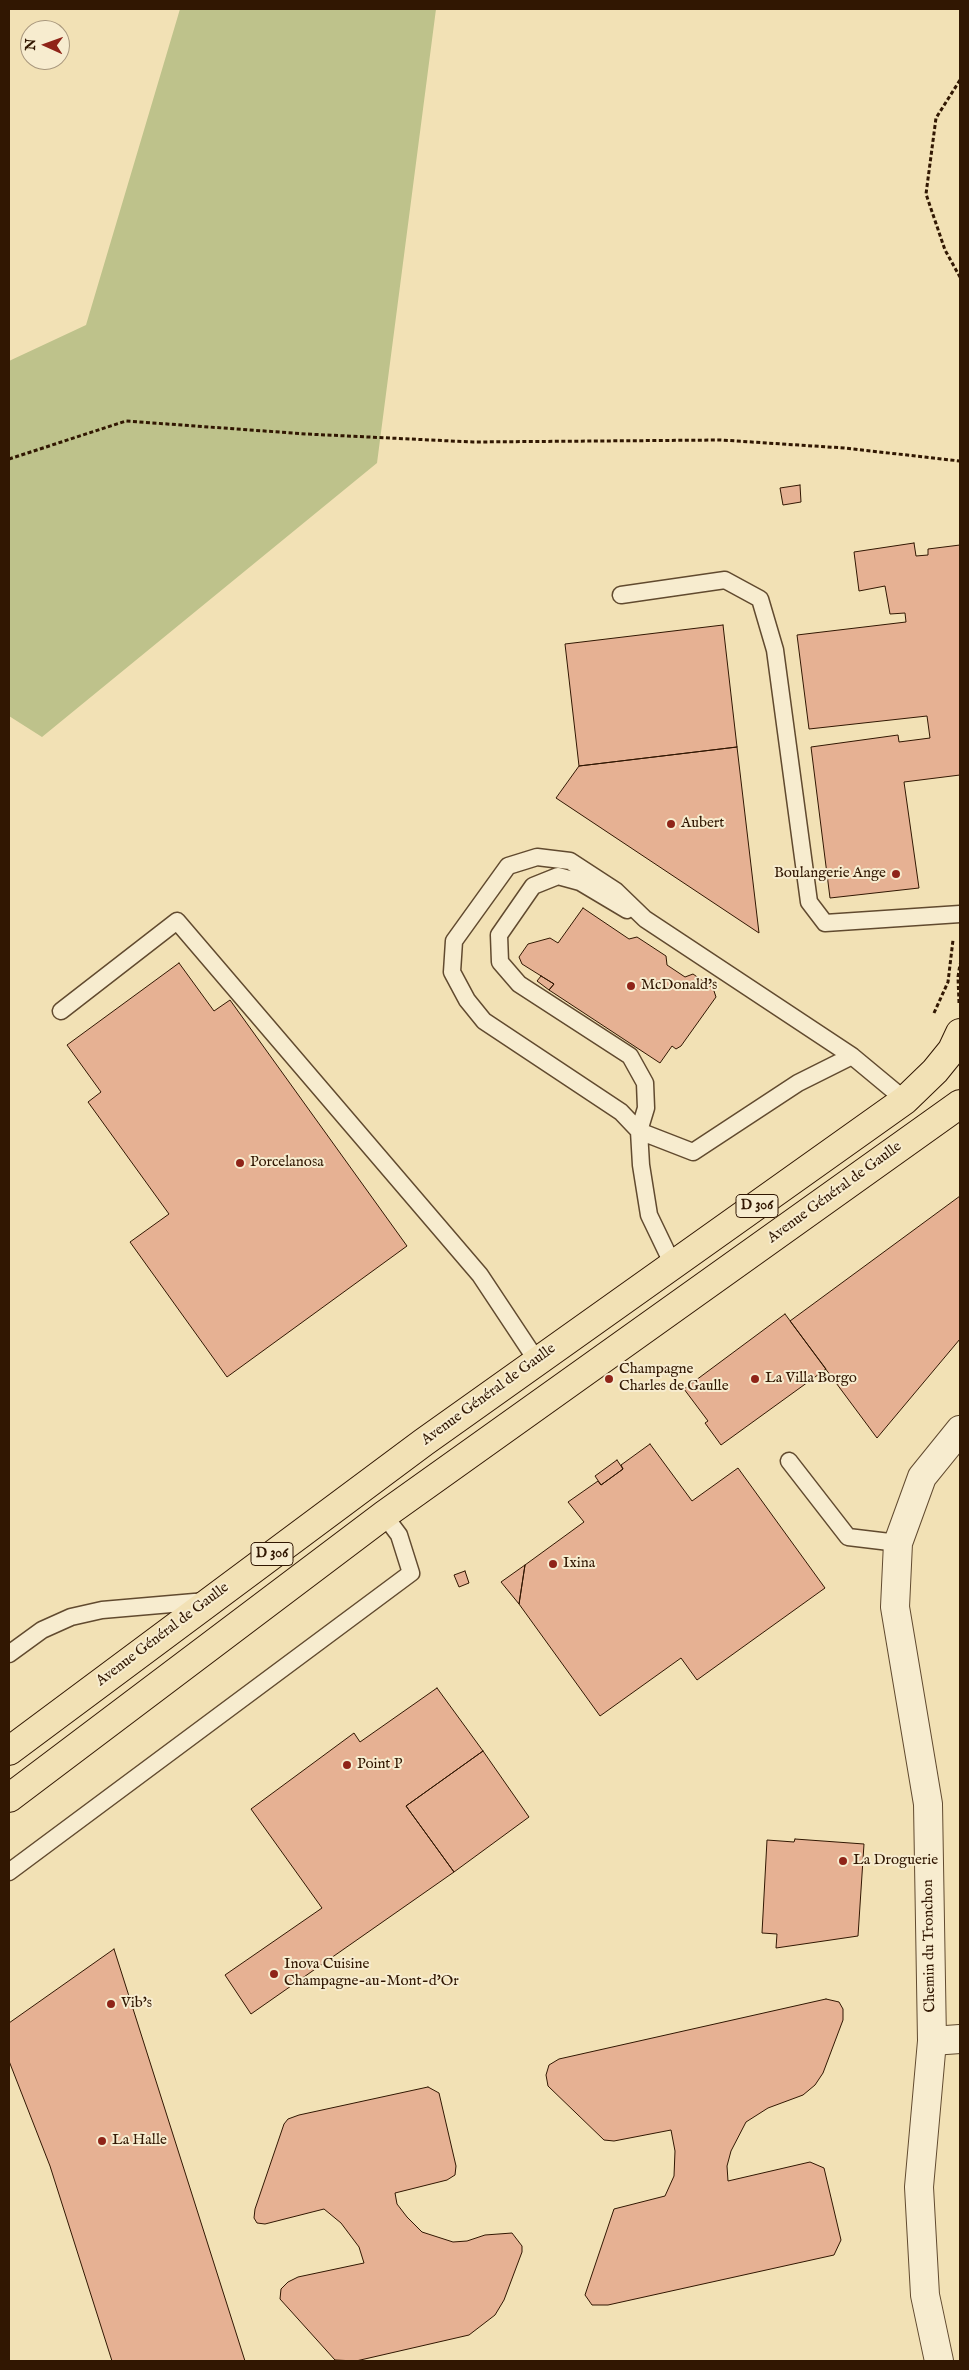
<!DOCTYPE html>
<meta charset="utf-8">
<style>
body{margin:0}
#map{position:relative;width:969px;height:2370px;overflow:hidden;background:#f2e1b5;font-family:"IM FELL English",serif}
canvas{display:block}
.frame{position:absolute;inset:0;border:10px solid #311702;pointer-events:none}
.north{position:absolute;left:20px;top:20px;width:50px;height:50px;box-sizing:border-box;background:#f7eccf;border:1px solid #a8977d;border-radius:50%;rotate:272deg;font-size:14px;font-weight:700;line-height:20px;text-align:center;color:#311702}
.north::after{content:'';display:block;margin:auto;width:18px;height:22px;background:#8f2418;clip-path:polygon(50% 0,100% 100%,50% 72%,0 100%)}
</style>
<div id="map">
<canvas width="969" height="2370"></canvas>
<div class="frame"></div>
<div class="north">N</div>
</div>
<script>
const ctx = document.querySelector('canvas').getContext('2d');
ctx.lineJoin = 'round';
function fill(path, color) { ctx.fillStyle = color; ctx.fill(path, 'evenodd'); }
const shape = rows => new Path2D(rows.map(r => 'M' + r).join(''));
function trace(path, color, width, dash) { ctx.strokeStyle = color; ctx.lineWidth = width; ctx.lineCap = dash ? 'butt' : 'round'; ctx.setLineDash(dash || []); ctx.stroke(path); }
function drawText(font, color, halo, rows, align = 'center') {
  ctx.font = font + ' "IM FELL English",serif'; ctx.lineWidth = 4; ctx.setLineDash([]); ctx.textBaseline = 'middle'; ctx.strokeStyle = halo; ctx.fillStyle = color; for (const [text, x, y, turn = 0] of rows) {
    ctx.save(); ctx.translate(x, y); ctx.rotate((+turn || 0) * Math.PI / 180); ctx.textAlign = isNaN(turn) ? turn : align; if (halo) ctx.strokeText(text, 0, 0); ctx.fillText(text, 0, 0); ctx.restore();
  }
}
const green = shape([
 [180,9,436,9,377,463,42,737,9,716,9,361,86,325]
]);
const building = shape([
 [800,485,801,502,783,505,780,488,800,485],
 [914,543,916,556,928,555,928,549,960,545,960,775,904,782,919,888,830,898,811,747,898,735,899,742,930,738,927,716,809,729,797,635,906,622,905,613,890,614,885,586,859,591,854,552,914,543],
 [723,625,737,747,579,766,565,644,723,625],
 [737,747,759,933,556,798,579,766,737,747],
 [583,908,629,939,637,937,666,956,667,965,685,977,693,974,713,988,716,997,681,1046,676,1049,672,1046,660,1063,549,990,554,984,522,964,519,957,528,944,550,938,558,943,583,908],
 [179,963,214,1011,230,1000,407,1246,227,1377,130,1242,169,1214,88,1102,101,1092,67,1045,179,963],
 [541,976,554,984,549,990,537,981,541,976],
 [960,1196,960,1339,877,1438,790,1321,960,1196],
 [785,1314,826,1369,721,1445,705,1423,708,1421,684,1389,785,1314],
 [650,1444,692,1501,738,1468,825,1588,697,1680,681,1658,600,1716,519,1604,525,1565,584,1522,568,1502,598,1481,601,1485,623,1469,621,1465,650,1444],
 [617,1460,623,1469,601,1485,595,1476,617,1460],
 [525,1565,519,1604,501,1582,525,1565],
 [465,1571,469,1583,459,1587,454,1575,465,1571],
 [437,1688,483,1751,406,1806,454,1872,251,2014,225,1975,322,1908,251,1809,354,1733,360,1742,437,1688],
 [483,1751,529,1817,454,1872,406,1806,483,1751],
 [795,1839,864,1844,858,1936,776,1948,777,1934,762,1933,767,1840,794,1842,795,1839],
 [114,1949,245,2361,112,2361,50,2166,9,2061,9,2023,114,1949],
 [826,1999,839,2002,843,2009,843,2020,823,2073,815,2085,803,2095,768,2108,746,2122,731,2151,727,2166,728,2181,810,2162,824,2168,841,2240,834,2255,608,2305,592,2305,585,2295,614,2209,665,2196,674,2176,675,2151,671,2130,614,2141,604,2140,548,2086,546,2075,549,2065,559,2059,826,1999],
 [428,2087,439,2093,456,2166,455,2175,447,2180,395,2193,397,2204,407,2217,422,2232,453,2242,467,2241,485,2235,512,2233,522,2246,522,2252,504,2300,495,2315,469,2335,356,2361,335,2360,280,2299,281,2289,288,2282,298,2277,364,2263,359,2247,341,2223,324,2209,265,2224,257,2223,254,2218,255,2209,284,2124,288,2119,299,2115,428,2087]
]);
const path = shape([
 [960,80,936,118,926,194,945,250,960,277],
 [9,459,126,421,306,434,473,442,721,440,844,448,960,461],
 [959,1003,958,977,960,964],
 [934,1013,948,982,953,940]
]);
const service = shape([
 [621,595,725,580,760,599,775,650,809,902,825,923,960,914],
 [627,910,580,882,558,876,533,886,499,935,500,962,519,984,630,1056,645,1083,646,1108,639,1131,693,1152,798,1083,852,1056],
 [61,1011,177,921,480,1275,537,1361],
 [673,1265,649,1215,641,1165,639,1131,621,1112,484,1021,467,1000,452,972,454,941,508,866,537,857,570,861,616,891,645,919,852,1056,905,1100],
 [789,1461,848,1537,898,1543],
 [9,1654,42,1630,71,1617,102,1610,206,1601],
 [9,1872,411,1573,399,1535,384,1515]
]);
const minor = shape([
 [932,2041,960,2039]
]);
const tertiary = shape([
 [939,2361,925,2295,919,2187,932,2041,928,1804,895,1607,898,1543,922,1477,960,1430]
]);
const primary = shape([
 [9,1751,424,1442,905,1100,935,1071,952,1050,960,1033],
 [9,1798,384,1515,960,1104]
]);
const markers = [
 [671,824,5,"#8f2418"],
 [896,874,5,"#8f2418"],
 [631,986,5,"#8f2418"],
 [240,1163,5,"#8f2418"],
 [609,1379,5,"#8f2418"],
 [755,1379,5,"#8f2418"],
 [553,1564,5,"#8f2418"],
 [347,1765,5,"#8f2418"],
 [843,1861,5,"#8f2418"],
 [274,1974,5,"#8f2418"],
 [111,2004,5,"#8f2418"],
 [102,2141,5,"#8f2418"]
];
const shields = [
 [757,1206,42],
 [272,1554,42]
];
const shieldNames = [
 ["D 306",757,1206],
 ["D 306",272,1554]
];
const poiNames = [
 ["Aubert",681,824],
 ["Boulangerie Ange",886,874,"right"],
 ["McDonald's",641,986],
 ["Porcelanosa",250,1163],
 ["Champagne",619,1370],
 ["Charles de Gaulle",619,1387],
 ["La Villa Borgo",765,1379],
 ["Ixina",563,1564],
 ["Point P",357,1765],
 ["La Droguerie",853,1861],
 ["Inova Cuisine",284,1965],
 ["Champagne-au-Mont-d'Or",284,1982],
 ["Vib's",121,2004],
 ["La Halle",112,2141]
];
const streetNames = [
 ["Avenue Général de Gaulle",835,1193,-36],
 ["Avenue Général de Gaulle",489,1395,-36],
 ["Avenue Général de Gaulle",163,1635,-37],
 ["Chemin du Tronchon",930,1946,-91]
];
fill(green, '#bec28b');
fill(building, '#e6b193');
trace(building, '#311702', 1);
trace(service, '#614a2f', 19);
trace(minor, '#614a2f', 30);
trace(tertiary, '#614a2f', 30);
trace(primary, '#311702', 30);
trace(path, '#311702', 3, [4, 2.5]);
trace(service, '#f7eccf', 16);
trace(minor, '#f7eccf', 28);
trace(tertiary, '#f7eccf', 28);
trace(primary, '#f2e1b5', 28);
for (const [x, y, r, color] of markers) { const dot = new Path2D(); dot.arc(x, y, r, 0, 2 * Math.PI); ctx.fillStyle = color; ctx.fill(dot); trace(dot, '#f7eccf', 2); }
for (const [x, y, w] of shields) { const box = new Path2D(); box.roundRect(x - w / 2, y - 11.5, w, 23, 4); ctx.fillStyle = '#f7eccf'; ctx.fill(box); trace(box, '#311702', 1); }
drawText('bold 14px', '#311702', null, shieldNames);
drawText('15px', '#311702', '#f7eccf', poiNames, 'left');
drawText('15px', '#311702', '#f7eccf', streetNames);
</script>
